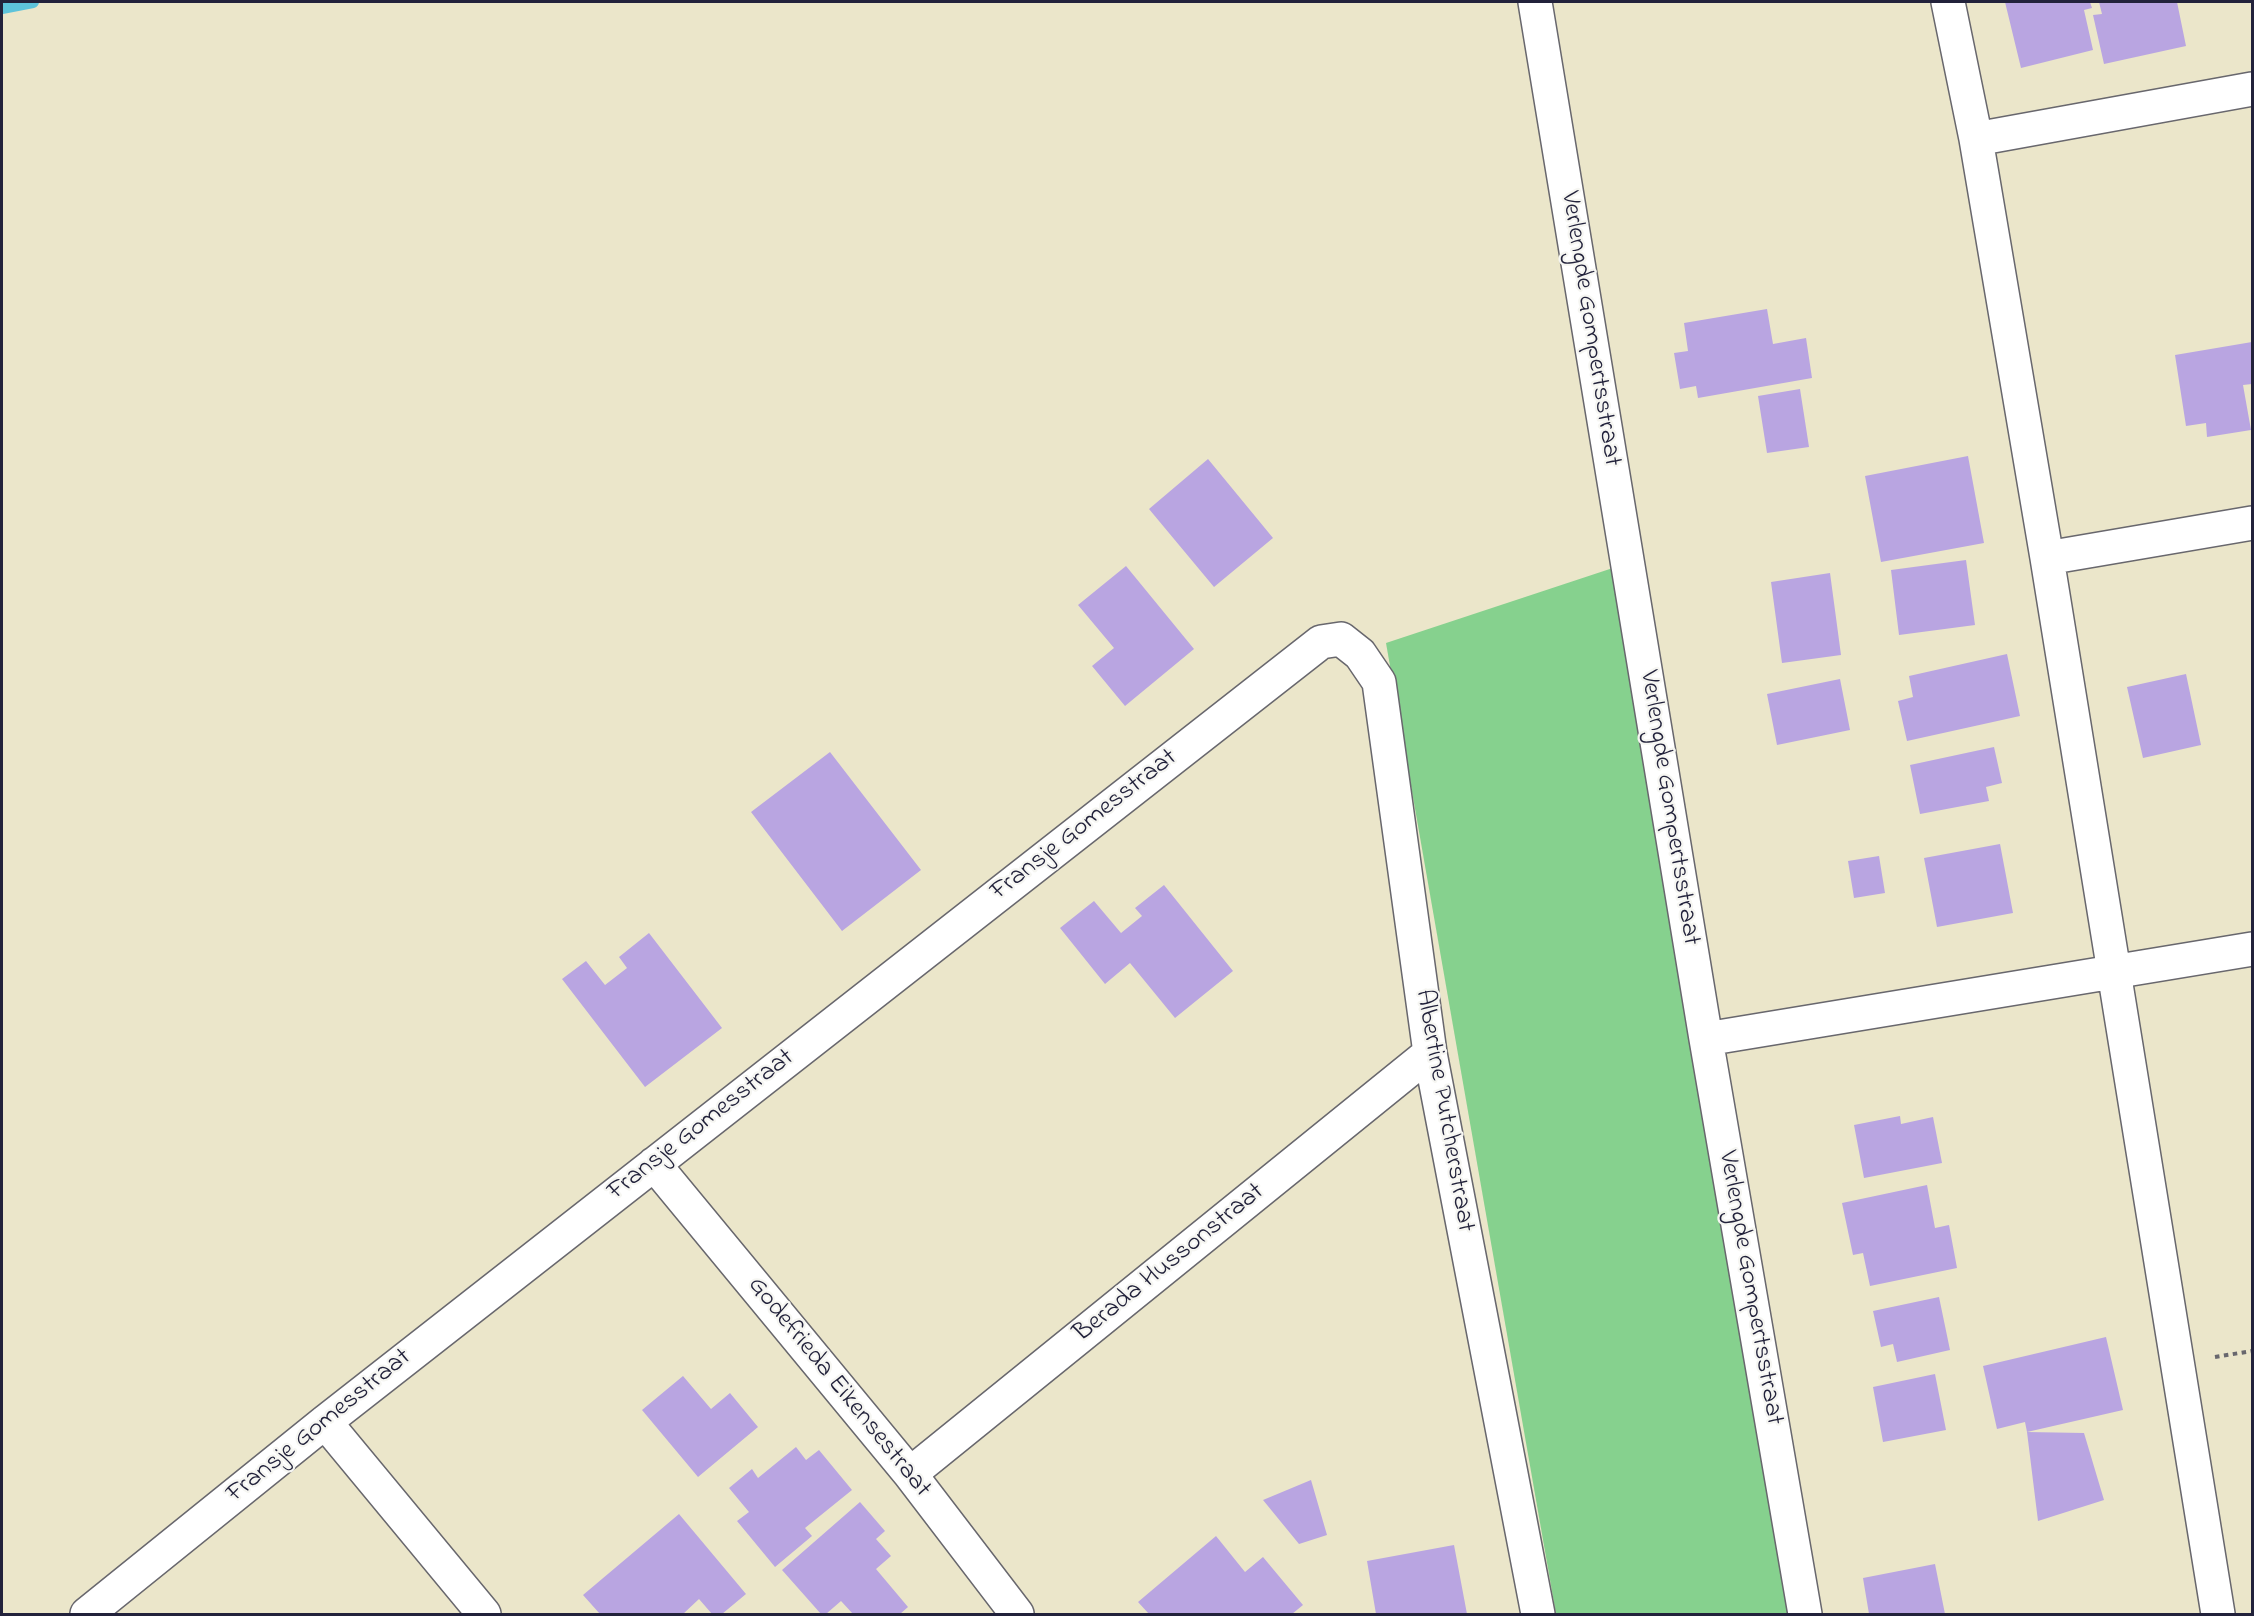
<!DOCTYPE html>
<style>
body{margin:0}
#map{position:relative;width:2254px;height:1616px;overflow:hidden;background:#ebe6ca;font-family:"Indie Flower",sans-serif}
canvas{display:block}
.frame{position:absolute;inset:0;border:3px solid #22223b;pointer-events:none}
</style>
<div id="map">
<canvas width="2254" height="1616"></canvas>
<div class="frame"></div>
</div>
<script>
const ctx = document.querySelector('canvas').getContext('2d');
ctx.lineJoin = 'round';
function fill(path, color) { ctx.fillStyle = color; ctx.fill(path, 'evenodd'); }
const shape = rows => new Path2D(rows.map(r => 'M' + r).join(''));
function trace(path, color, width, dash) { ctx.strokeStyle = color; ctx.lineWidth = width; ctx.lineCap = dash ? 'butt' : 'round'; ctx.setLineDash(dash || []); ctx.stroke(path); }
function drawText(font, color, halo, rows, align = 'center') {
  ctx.font = font + ' "Indie Flower",sans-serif'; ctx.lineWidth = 4.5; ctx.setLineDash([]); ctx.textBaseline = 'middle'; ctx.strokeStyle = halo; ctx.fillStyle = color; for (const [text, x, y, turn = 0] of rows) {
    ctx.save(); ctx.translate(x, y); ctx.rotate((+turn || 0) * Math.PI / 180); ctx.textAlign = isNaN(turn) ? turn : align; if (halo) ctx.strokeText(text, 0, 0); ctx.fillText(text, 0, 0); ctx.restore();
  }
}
const green = shape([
 [1634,561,1809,1614,1556,1614,1386,643]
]);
const stream = shape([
 [2,8,33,2]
]);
const building = shape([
 [2005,2,2090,2,2092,8,2084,10,2093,50,2021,68],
 [2099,2,2177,2,2186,46,2104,64,2093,15,2102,14],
 [1767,309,1773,344,1806,338,1812,378,1698,398,1696,386,1680,389,1674,353,1688,351,1684,323],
 [2252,342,2252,384,2243,385,2251,430,2207,437,2206,423,2186,426,2175,355],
 [1800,389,1809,447,1767,453,1758,396],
 [1968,456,1984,543,1881,562,1865,476],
 [1208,459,1273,538,1214,587,1149,509],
 [1966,560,1975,625,1899,635,1891,570],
 [1126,566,1194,649,1125,706,1092,666,1114,648,1078,605],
 [1830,573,1841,655,1782,663,1771,582],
 [2007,654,2020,716,1907,741,1898,701,1913,697,1909,676],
 [2186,674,2201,745,2143,758,2127,687],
 [1840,679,1850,730,1777,745,1767,694],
 [1994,747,2002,783,1986,787,1989,801,1920,814,1910,765],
 [830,752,921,870,842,931,751,812],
 [2000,844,2013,913,1937,927,1924,858],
 [1879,856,1885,893,1854,898,1848,861],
 [1164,885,1233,971,1175,1018,1130,963,1105,984,1060,928,1094,901,1121,933,1142,916,1135,908],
 [649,933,722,1028,645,1087,562,979,586,961,605,985,627,968,619,957],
 [1900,1116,1901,1124,1933,1117,1942,1163,1864,1178,1854,1125],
 [1927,1185,1935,1228,1949,1225,1957,1268,1870,1286,1863,1253,1853,1255,1842,1203],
 [1939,1297,1950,1350,1897,1362,1893,1344,1881,1347,1873,1311],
 [2106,1337,2123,1410,2027,1432,2025,1422,1997,1429,1983,1366],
 [1935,1374,1946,1430,1883,1442,1873,1387],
 [683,1376,711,1409,730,1393,758,1427,698,1477,642,1410],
 [2027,1432,2084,1433,2104,1500,2038,1521],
 [796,1447,806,1460,819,1450,852,1490,805,1528,812,1536,775,1567,737,1521,749,1512,729,1488,752,1469,758,1478],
 [1311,1480,1327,1535,1299,1544,1263,1500],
 [860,1502,885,1531,876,1539,891,1556,876,1569,908,1607,900,1614,853,1614,841,1601,826,1614,821,1614,782,1570],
 [679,1514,746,1594,722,1614,712,1614,699,1599,683,1614,600,1614,583,1595],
 [1216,1536,1245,1572,1263,1557,1303,1605,1292,1614,1149,1614,1138,1602],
 [1454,1545,1467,1614,1376,1614,1367,1561],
 [1935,1564,1945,1614,1869,1614,1863,1578]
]);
const path = shape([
 [2215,1357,2252,1351]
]);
const minor = shape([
 [1535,2,1706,1039,1805,1614],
 [1948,2,1976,139,2047,558,2218,1614],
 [1976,139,2252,89],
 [2047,558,2252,523],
 [1706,1039,2252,949],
 [654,1164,910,1474,1017,1614],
 [325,1422,484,1614],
 [910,1474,1430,1053],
 [87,1614,325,1422,1321,642,1341,639,1360,654,1379,682,1430,1053,1538,1614]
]);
const streetNames = [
 ["Verlengde Gompertsstraat",1589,329,81],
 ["Verlengde Gompertsstraat",1668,808,81],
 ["Fransje Gomesstraat",1085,826,-38],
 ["Albertine Putcherstraat",1443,1111,80],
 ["Fransje Gomesstraat",702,1126,-38],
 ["Berada Hussonstraat",1170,1264,-39],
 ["Verlengde Gompertsstraat",1749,1288,80],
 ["Godefrieda Eikensestraat",838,1388,51],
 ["Fransje Gomesstraat",320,1427,-39]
];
fill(green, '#86d18e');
trace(stream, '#5dc3da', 12);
fill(building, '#b9a5e1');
trace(minor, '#68676d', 36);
trace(path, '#68676d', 4, [4.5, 4.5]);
trace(minor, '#fff', 33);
drawText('26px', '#22223b', '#f6f6f2', streetNames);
</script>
